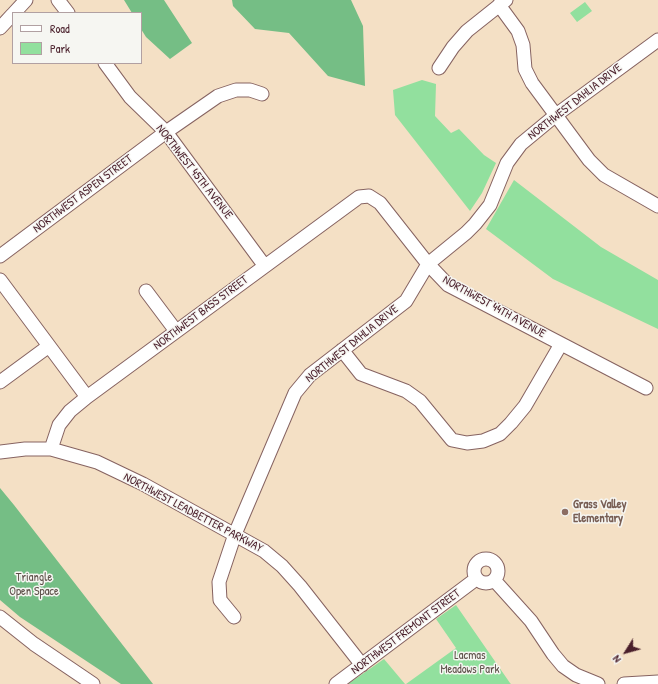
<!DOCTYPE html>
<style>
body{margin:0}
#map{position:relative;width:658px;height:684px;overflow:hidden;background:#f4e0c5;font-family:"Patrick Hand",sans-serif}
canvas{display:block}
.legend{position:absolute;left:12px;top:12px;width:130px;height:52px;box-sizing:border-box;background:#f6f6f2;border:1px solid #b1a0a2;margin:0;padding:5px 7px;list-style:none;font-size:12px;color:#4a1f2b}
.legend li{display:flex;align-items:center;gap:8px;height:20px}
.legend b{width:20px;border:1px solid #b1a0a2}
.north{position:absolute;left:606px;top:632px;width:40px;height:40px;-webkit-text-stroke:3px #f6f6f2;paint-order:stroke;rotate:233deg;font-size:11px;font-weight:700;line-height:16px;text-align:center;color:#4a1f2b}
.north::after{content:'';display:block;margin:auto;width:14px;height:18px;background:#4a1f2b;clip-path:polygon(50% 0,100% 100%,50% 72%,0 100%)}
</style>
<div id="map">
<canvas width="658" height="684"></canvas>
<ul class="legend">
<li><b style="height:5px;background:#fff"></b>Road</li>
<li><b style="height:11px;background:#92e09e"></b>Park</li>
</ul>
<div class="north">N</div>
</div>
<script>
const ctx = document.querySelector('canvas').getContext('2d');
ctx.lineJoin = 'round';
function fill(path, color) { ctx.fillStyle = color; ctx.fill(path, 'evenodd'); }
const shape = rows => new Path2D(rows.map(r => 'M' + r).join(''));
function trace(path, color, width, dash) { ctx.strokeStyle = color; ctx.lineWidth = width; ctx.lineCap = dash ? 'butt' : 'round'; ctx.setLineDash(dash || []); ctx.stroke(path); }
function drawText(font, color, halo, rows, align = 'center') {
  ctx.font = font + ' "Patrick Hand",sans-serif'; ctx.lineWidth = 3; ctx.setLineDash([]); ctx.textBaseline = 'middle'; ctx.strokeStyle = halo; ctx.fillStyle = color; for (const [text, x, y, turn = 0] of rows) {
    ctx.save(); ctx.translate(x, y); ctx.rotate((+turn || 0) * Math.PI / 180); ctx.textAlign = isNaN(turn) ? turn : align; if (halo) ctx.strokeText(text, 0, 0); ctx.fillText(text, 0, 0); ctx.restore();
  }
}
const green = shape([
 [585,2,592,11,577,22,570,13],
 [422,80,436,84,435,116,451,133,459,129,484,155,496,163,482,193,470,211,395,115,393,90],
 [514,180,601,247,658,280,658,329,553,279,486,229],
 [456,605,510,683,511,684,406,684,456,648,436,619],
 [384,659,405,684,348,684]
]);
const forest = shape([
 [124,0,164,0,192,43,170,59,146,37,141,29,141,13,132,13],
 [232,0,351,0,363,26,365,86,328,76,289,33,255,29,233,6],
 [0,488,14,505,153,684,121,684,20,617,0,600]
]);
const minor = shape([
 [58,0,68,13],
 [499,5,518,31,523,45,525,69,532,83,589,160,604,175,658,206],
 [14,13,26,0],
 [0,28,13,14],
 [105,63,130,97,166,132,264,265],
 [439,68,453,47,467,31,506,0],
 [0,256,166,132,218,96,236,90,250,90,262,94],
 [0,280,87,397],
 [146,291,176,331],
 [342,350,361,374,406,391,420,401,452,440,467,443,483,441,500,434,511,423,525,406,561,344],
 [0,382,49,346],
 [51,449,59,425,70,411,87,397,359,197,369,196,380,203,428,264,448,285,646,388],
 [0,452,25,449,51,449,97,462,143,484,264,551,282,566,300,586,362,665],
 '474 571a12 12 0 1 1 24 0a12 12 0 1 1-24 0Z',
 [495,581,531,621,553,654,563,666,576,675,598,684],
 [0,617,34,644,93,684],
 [234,617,220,600,219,582,235,534,295,393,310,375,406,301,428,264,466,233,475,224,490,205,507,163,521,144,556,115,658,40],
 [336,684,476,579],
 [624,684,658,682]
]);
const markers = [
 [565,512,4,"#8d6e63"]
];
const streetNames = [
 ["NORTHWEST DAHLIA DRIVE",575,102,-38],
 ["NORTHWEST 45TH AVENUE",194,172,52],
 ["NORTHWEST ASPEN STREET",83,194,-37],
 ["NORTHWEST 44TH AVENUE",494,307,29],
 ["NORTHWEST BASS STREET",201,313,-37],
 ["NORTHWEST DAHLIA DRIVE",352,344,-39],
 ["NORTHWEST LEADBETTER PARKWAY",193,513,28],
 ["NORTHWEST FREMONT STREET",406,632,-37]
];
const educationNames = [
 ["Grass Valley",573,505],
 ["Elementary",573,519]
];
const parkNames = [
 ["Triangle",34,578],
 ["Open Space",34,592],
 ["Lacmas",470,656],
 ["Meadows Park",470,670]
];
fill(green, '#92e09e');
fill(forest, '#75be85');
trace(minor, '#866361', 15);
trace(minor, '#fff', 13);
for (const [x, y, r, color] of markers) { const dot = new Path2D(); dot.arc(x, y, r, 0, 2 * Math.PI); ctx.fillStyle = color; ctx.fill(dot); trace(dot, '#f6f6f2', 1.5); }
drawText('12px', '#4a1f2b', '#f6f6f2', streetNames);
drawText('bold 12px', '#785e54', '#f6f6f2', educationNames, 'left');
drawText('12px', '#5c4f48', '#f6f6f2', parkNames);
</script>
